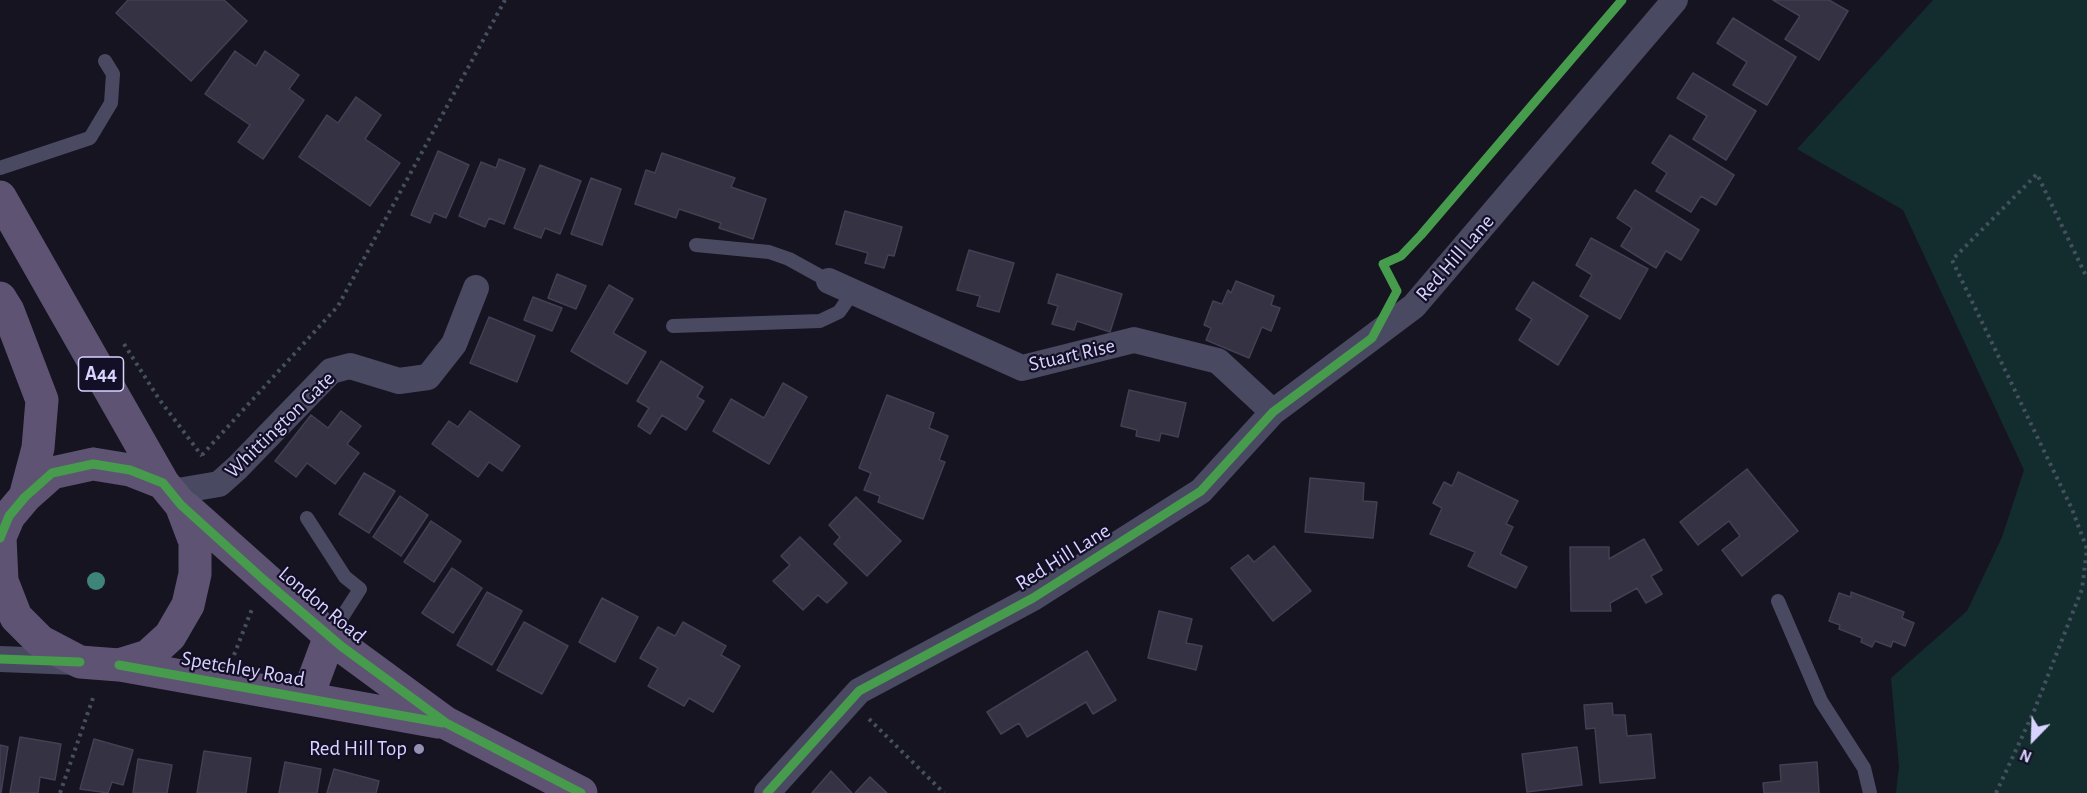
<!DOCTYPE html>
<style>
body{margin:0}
#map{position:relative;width:2087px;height:793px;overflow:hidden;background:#161421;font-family:"Alegreya Sans",sans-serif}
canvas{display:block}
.north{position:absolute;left:2003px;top:709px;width:60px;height:60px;-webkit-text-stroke:4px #130f26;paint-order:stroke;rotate:203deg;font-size:16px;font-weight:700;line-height:24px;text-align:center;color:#d9d4ff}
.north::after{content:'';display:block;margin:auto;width:21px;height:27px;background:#d9d4ff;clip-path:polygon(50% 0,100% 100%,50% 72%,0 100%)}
</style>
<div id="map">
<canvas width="2087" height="793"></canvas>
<div class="north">N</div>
</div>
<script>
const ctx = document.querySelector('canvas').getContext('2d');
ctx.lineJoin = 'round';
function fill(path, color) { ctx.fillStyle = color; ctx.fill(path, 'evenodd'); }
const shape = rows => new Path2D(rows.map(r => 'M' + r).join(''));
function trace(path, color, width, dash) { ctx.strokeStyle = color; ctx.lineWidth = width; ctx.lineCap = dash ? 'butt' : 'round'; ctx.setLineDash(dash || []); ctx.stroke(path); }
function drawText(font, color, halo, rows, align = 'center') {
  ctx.font = font + ' "Alegreya Sans",sans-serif'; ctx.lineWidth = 4.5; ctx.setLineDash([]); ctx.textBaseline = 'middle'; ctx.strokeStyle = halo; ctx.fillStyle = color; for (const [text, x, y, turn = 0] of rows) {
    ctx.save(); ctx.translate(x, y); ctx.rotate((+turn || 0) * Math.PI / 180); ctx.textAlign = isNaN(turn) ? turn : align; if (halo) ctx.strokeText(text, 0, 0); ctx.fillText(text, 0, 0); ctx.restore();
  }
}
const green = shape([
 [1933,0,2087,0,2087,793,1896,793,1899,767,1891,678,1967,611,2002,537,2024,470,1903,210,1797,149]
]);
const building = shape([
 [128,0,224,0,247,21,191,81,116,13,128,0],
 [1773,0,1829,0,1848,11,1819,60,1785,39,1800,16,1773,0],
 [1733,18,1796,57,1767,105,1733,85,1747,62,1717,43,1733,18],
 [235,51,256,66,265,51,299,75,289,89,304,100,263,159,238,142,250,125,205,94,235,51],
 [1693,73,1756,111,1726,160,1693,139,1707,116,1677,98,1693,73],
 [356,97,381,115,365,139,400,163,370,206,299,157,327,115,338,123,356,97],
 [1670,135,1734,175,1716,205,1701,196,1691,212,1656,191,1667,173,1652,163,1670,135],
 [438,151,469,165,446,218,434,213,430,223,411,215,438,151],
 [662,153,735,178,731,187,766,199,753,239,719,228,721,223,679,209,676,218,635,204,646,170,655,173,662,153],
 [499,159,525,169,504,224,489,218,485,227,459,216,481,162,496,168,499,159],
 [540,165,581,181,560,234,545,228,541,238,514,228,540,165],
 [591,178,621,189,602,245,571,234,591,178],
 [1635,190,1699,230,1681,260,1666,251,1656,268,1621,246,1632,228,1617,218,1635,190],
 [845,211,902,227,894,256,888,255,884,268,865,263,868,253,836,244,845,211],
 [1591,238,1648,269,1620,319,1580,296,1592,275,1576,265,1591,238],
 [969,250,1014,263,999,312,977,306,980,296,957,290,969,250],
 [557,274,586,286,576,309,548,298,557,274],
 [1057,274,1122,294,1110,332,1077,321,1074,330,1052,324,1058,306,1048,303,1057,274],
 [1236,281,1274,296,1271,305,1280,308,1271,331,1262,327,1249,358,1206,340,1211,328,1204,325,1213,301,1222,304,1228,290,1231,293,1236,281],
 [1533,282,1588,316,1558,365,1519,340,1532,319,1516,309,1533,282],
 [609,285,633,299,613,333,646,352,627,384,571,351,609,285],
 [533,297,562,308,552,331,524,320,533,297],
 [489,317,535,336,517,382,470,363,489,317],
 [661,361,703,387,697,397,704,401,686,430,662,415,650,434,638,426,649,408,637,401,661,361],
 [783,383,807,397,769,464,713,431,731,399,764,418,783,383],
 [1129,390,1186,403,1178,437,1161,433,1159,441,1136,436,1137,430,1121,426,1129,390],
 [887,395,934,413,929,428,948,436,939,460,945,462,923,519,878,502,880,496,864,490,871,473,859,468,887,395],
 [341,411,361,426,347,444,359,453,335,484,307,463,296,477,275,461,311,415,328,428,341,411],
 [470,411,520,446,502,471,489,462,478,477,432,444,449,421,458,427,470,411],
 [1747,469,1798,531,1742,576,1722,550,1740,536,1729,521,1698,545,1680,522,1747,469],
 [1458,472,1518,501,1506,524,1513,527,1500,554,1527,567,1516,588,1468,566,1475,552,1430,534,1442,508,1433,503,1444,482,1452,486,1458,472],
 [364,473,395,491,369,533,339,514,364,473],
 [1310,478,1364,483,1363,501,1377,502,1373,538,1305,532,1310,478],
 [400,496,428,515,401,556,373,537,400,496],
 [856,497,901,541,867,576,834,544,840,537,829,525,856,497],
 [431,521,461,541,434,582,404,562,431,521],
 [800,537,847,583,827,603,818,595,803,610,773,581,790,565,781,556,800,537],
 [1644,539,1662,570,1651,576,1662,594,1646,603,1637,588,1610,603,1611,611,1571,611,1570,547,1609,547,1609,559,1644,539],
 [1274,546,1311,591,1273,621,1231,568,1248,555,1254,562,1274,546],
 [452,568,482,588,453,633,422,613,452,568],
 [487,592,522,611,492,665,457,645,487,592],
 [1851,592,1904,612,1902,618,1914,623,1905,646,1893,641,1891,647,1875,641,1872,647,1861,642,1862,638,1839,629,1840,625,1829,621,1839,593,1851,597,1851,592],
 [602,598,638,617,615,662,579,642,602,598],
 [1159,611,1192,619,1186,643,1202,646,1196,670,1148,658,1159,611],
 [524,622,568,646,542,694,497,670,524,622],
 [683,622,726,646,721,655,740,666,713,712,689,698,684,706,648,686,658,668,640,658,658,627,675,636,683,622],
 [1087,651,1116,700,1093,714,1086,702,1027,737,1019,723,1001,734,987,712,1087,651],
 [1612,703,1613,715,1625,715,1627,736,1651,734,1655,778,1600,783,1595,728,1586,729,1584,705,1612,703],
 [20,737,61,744,55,780,40,777,38,793,10,793,20,737],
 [94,739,133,750,123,785,112,782,108,793,80,789,94,739],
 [0,745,8,747,1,793,0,793,0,745],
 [1577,747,1582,785,1527,792,1522,754,1577,747],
 [204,751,251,758,246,793,197,793,204,751],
 [138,759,172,765,167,793,133,793,138,759],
 [285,762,321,769,317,793,279,793,285,762],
 [1817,762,1819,793,1764,793,1763,783,1781,781,1780,765,1817,762],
 [334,769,379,781,376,793,327,793,334,769],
 [831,771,852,793,812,793,831,771],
 [870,777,887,793,855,793,870,777]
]);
const path = shape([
 [124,344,159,399,202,456],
 [202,455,338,306,505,0],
 [234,655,252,609],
 [869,719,944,793],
 [60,793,94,695],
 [1996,793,2034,711,2082,589,2087,549,2072,509,1952,260,2037,174,2087,278]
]);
const service = shape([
 [0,168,90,138,111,103,113,74,105,61],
 [696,245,769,252,789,259,829,281],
 [673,326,820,321,839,312,853,292],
 [307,518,345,577,360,589,330,636],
 [1778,601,1821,701,1864,768,1870,793]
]);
const minor = shape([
 [829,281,1022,368,1134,340,1218,361,1273,412],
 [172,492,219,484,237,468,331,371,350,366,399,381,428,377,454,344,476,288],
 [0,659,77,662],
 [767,793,859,691,1033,598,1201,491,1273,412,1414,306,1675,0]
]);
const primary = shape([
 [0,197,163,483],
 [0,298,8,311,42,400,38,448,25,497],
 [93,464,130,470,163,483,181,505,195,542,195,574,188,605,170,636,148,656,119,665,80,662,40,641,16,617,2,581,0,537,9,516,25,497,52,473,93,464],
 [186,508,341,646,446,723,581,793],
 [120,665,438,722],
 [307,698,330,636]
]);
const cycleway = shape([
 [0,538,9,516,25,497,52,473,93,464,130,470,163,483,181,505,264,580,341,646,446,723,581,793],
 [0,659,80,662],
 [119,665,443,723],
 [767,793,859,691,1033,598,1201,491,1273,412,1372,338,1397,291,1383,264,1401,256,1421,235,1622,0]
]);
const trees = [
 [96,581]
];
const markers = [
 [419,749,6,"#9591b1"]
];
const shields = [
 [101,374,45]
];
const shieldNames = [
 ["A44",101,374]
];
const streetNames = [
 ["Red Hill Lane",1455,258,-49],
 ["Stuart Rise",1072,355,-13],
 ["Whittington Gate",280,425,-44],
 ["Red Hill Lane",1063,557,-32],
 ["London Road",322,605,40],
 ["Spetchley Road",243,669,10]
];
const poiNames = [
 ["Red Hill Top",407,749]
];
fill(green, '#132c2d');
fill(building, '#343243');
trace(building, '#433f54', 1.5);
trace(path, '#44505f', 4, [3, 4.5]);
trace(service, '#4a4962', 14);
trace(minor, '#4a4962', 26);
trace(primary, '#5e5373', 33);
trace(cycleway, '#469c4c', 9);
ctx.fillStyle = '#3e8478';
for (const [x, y] of trees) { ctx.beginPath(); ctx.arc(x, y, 9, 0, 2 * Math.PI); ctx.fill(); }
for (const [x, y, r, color] of markers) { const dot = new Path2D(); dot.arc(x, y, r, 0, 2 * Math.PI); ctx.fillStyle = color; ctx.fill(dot); trace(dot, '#130f26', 2); }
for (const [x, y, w] of shields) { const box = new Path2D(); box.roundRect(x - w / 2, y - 17, w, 34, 4.5); ctx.fillStyle = '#130f26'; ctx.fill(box); trace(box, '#d9d4ff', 1.5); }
drawText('bold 20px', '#d9d4ff', null, shieldNames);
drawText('21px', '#d9d4ff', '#130f26', streetNames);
drawText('21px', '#d9d4ff', '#130f26', poiNames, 'right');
</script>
